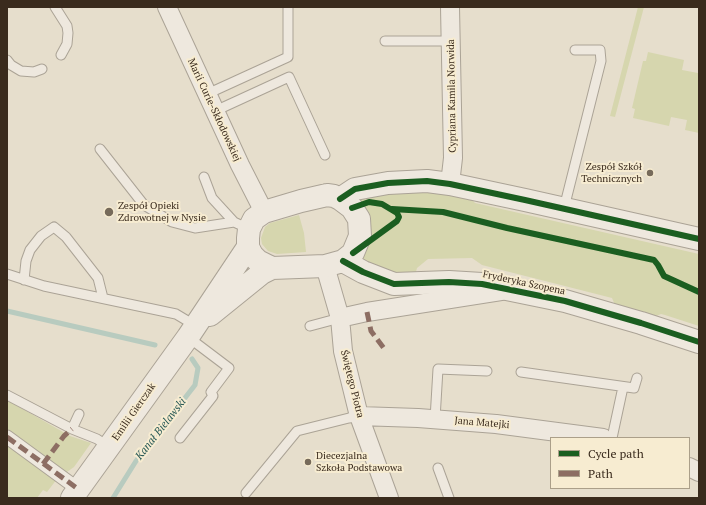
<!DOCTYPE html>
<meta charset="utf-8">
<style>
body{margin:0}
#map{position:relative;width:706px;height:505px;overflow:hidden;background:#e6decc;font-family:"PT Serif",serif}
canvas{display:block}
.frame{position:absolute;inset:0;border:8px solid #3a2b1d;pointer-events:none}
.legend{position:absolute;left:550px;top:437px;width:140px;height:52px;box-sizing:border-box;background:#f7ecd1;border:1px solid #ab9f89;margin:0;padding:5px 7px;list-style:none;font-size:12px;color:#3a2b1d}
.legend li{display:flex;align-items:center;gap:8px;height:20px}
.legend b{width:20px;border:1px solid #ab9f89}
</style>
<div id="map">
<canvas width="706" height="505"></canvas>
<div class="frame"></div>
<ul class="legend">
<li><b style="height:5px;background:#1b5e20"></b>Cycle path</li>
<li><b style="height:5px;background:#8d6e63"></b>Path</li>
</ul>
</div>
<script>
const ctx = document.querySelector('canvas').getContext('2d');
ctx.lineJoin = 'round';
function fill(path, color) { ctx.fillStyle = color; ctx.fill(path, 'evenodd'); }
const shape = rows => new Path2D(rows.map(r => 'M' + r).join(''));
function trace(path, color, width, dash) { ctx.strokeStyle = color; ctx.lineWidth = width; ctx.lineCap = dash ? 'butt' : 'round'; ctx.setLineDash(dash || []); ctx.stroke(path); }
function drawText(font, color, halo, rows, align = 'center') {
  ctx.font = font + ' "PT Serif",serif'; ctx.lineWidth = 4; ctx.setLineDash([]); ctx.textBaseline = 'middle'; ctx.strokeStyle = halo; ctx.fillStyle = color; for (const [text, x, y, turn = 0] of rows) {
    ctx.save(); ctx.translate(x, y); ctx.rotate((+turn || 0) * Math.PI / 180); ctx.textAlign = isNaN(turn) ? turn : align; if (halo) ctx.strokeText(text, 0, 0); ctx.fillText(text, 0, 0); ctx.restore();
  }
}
const green = shape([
 [638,7,644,7,615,117,610,116],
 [648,52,684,60,682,70,698,73,699,69,699,133,685,130,687,120,671,117,669,126,633,118,635,109,632,108,643,61,646,61],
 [398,190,468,195,475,203,699,254,699,326,665,315,661,314,654,317,615,305,612,298,482,265,472,258,428,259,417,268,415,275,386,272,361,258,359,197],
 [299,215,304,233,306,252,277,254,268,251,262,244,261,238,265,227,270,223],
 [7,400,70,436,91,443,74,467,57,479,47,492,43,490,37,498,7,498]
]);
const stream = shape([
 [7,311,155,345],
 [113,498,136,461,195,385,198,368,192,359]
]);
const service = shape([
 [55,7,67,26,68,33,67,44,61,55],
 [385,41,450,41],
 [7,60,11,65,21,71,34,72,42,69],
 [207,94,288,57,288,7],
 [215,111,289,77,325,155],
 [100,149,144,205,172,222,195,228,234,222,249,229],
 [204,177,212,198,234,222],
 [564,208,601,61,600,50,575,50],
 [7,274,44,286,176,314,196,326],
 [24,280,26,261,30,250,41,236,54,227,66,237,98,278,103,298],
 [310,326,340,318],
 [521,372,634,388,637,378],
 [7,395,72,429],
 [79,414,72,429,97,439,109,447],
 [435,419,438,369,487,371],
 [180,438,213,396,211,392,229,368,188,337],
 [612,438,623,387],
 [438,468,449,498],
 [246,493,297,431,349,418,359,416]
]);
const pedestrian = shape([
 [7,437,78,489]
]);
const minor = shape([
 [167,7,240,165,264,212],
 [450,7,453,158,450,184],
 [325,266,340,318,343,351,359,416,389,498],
 [340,318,367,312,501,291],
 [359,416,418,418,496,424,603,438],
 [689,467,699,472]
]);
const tertiary = shape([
 [327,195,334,196,340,199,352,208,359,219,360,236,353,253,343,261,325,266,272,268,258,261,252,255,248,247,248,238,249,229,254,219,264,212,301,201,327,195],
 [340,199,355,189,388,183,427,181,450,184,525,200,699,239],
 [343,261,363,272,394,284,449,282,482,284,565,301,641,323,699,342],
 [210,315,262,273,272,268],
 [72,498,188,337,248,247]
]);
const quiet = shape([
 [367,312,371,331,386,351],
 [7,437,78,489],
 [43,464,64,436,72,429]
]);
const cycleway = shape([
 [340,199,355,189,388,183,427,181,450,184,525,200,699,239],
 [352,208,369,202,382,204,397,213,399,217,397,221,353,253],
 [392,209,443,212,507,228,654,260,658,265,664,276,699,292],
 [343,261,363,272,394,284,449,282,482,284,565,301,641,323,699,342]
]);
const markers = [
 [650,173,4,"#766a5a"],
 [109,212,5,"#766a5a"],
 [308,462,4,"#766a5a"]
];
const streetNames = [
 ["Cypriana Kamila Norwida",452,96,-91],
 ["Marii Curie-Skłodowskiej",214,110,65],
 ["Fryderyka Szopena",524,283,12],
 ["Świętego Piotra",352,384,76],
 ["Emilii Gierczak",134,412,-55],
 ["Jana Matejki",482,423,5]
];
const poiNames = [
 ["Zespół Szkół",642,167,"right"],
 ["Technicznych",642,179,"right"],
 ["Zespół Opieki",118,206],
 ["Zdrowotnej w Nysie",118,218],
 ["Diecezjalna",316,456],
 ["Szkoła Podstawowa",316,468]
];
const waterNames = [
 ["Kanał Bielawski",161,429,-52]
];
fill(green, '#d6d6ae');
trace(stream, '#b8cbbf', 5);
trace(service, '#aba396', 11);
trace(pedestrian, '#aba396', 15);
trace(minor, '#aba396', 20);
trace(tertiary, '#aba396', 24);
trace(service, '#eee8de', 9);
trace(pedestrian, '#eee8de', 13);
trace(minor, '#eee8de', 18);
trace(tertiary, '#eee8de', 22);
trace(quiet, '#8d6e63', 5, [10, 5]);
trace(cycleway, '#1b5e20', 6);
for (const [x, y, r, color] of markers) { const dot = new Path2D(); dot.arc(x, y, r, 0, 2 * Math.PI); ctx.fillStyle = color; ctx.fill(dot); trace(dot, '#f7ecd1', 1.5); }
drawText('10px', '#3a2b1d', '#f7ecd1', streetNames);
drawText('10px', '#3a2b1d', '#f7ecd1', poiNames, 'left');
drawText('italic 11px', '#2b5b57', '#f7ecd1', waterNames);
</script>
